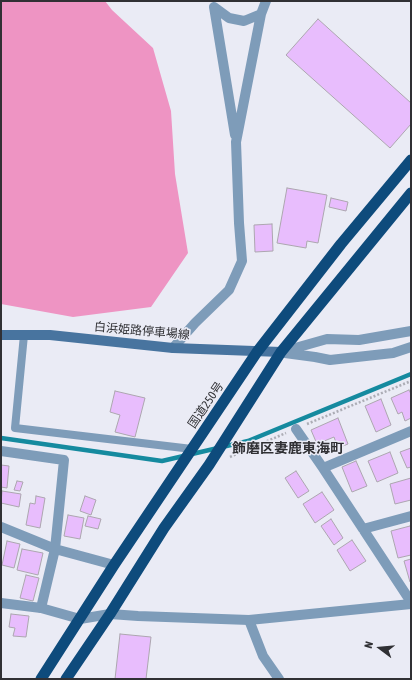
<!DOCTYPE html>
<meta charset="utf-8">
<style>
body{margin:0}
#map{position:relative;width:412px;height:680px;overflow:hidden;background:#eaebf5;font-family:"Asap Condensed",sans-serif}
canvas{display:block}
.frame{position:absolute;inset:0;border:2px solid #303034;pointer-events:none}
.north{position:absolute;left:360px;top:628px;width:40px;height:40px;-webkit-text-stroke:3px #eaebf5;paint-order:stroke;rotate:286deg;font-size:11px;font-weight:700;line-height:16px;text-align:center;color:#303034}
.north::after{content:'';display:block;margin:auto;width:14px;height:18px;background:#303034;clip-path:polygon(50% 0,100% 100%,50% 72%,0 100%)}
</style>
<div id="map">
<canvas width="412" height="680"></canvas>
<div class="frame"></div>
<div class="north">N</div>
</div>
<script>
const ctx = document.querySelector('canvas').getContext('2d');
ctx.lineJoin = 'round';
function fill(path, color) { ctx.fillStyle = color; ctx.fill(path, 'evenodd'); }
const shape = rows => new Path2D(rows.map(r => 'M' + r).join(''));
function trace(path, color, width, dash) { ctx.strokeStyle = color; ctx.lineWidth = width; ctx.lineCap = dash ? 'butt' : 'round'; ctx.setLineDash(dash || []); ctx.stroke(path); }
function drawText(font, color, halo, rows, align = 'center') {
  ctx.font = font + ' "Asap Condensed","Noto Sans JP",sans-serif'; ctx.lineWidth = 3; ctx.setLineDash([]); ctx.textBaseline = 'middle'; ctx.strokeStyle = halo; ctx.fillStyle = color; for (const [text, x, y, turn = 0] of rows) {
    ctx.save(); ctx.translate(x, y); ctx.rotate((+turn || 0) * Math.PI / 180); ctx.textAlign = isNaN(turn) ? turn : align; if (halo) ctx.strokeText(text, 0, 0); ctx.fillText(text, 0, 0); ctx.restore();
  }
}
const forest = shape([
 [1,1,105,1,112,10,153,48,171,111,175,174,188,253,151,307,73,317,1,304]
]);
const stream = shape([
 [1,438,162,461,248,441,411,374]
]);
const building = shape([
 [318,19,411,103,411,124,390,148,286,55,318,19],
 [287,188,327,195,318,243,307,241,306,248,277,243,287,188],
 [331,198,348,202,346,211,329,207,331,198],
 [272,224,273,251,255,252,254,225,272,224],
 [409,390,411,394,411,418,405,421,402,412,398,414,391,398,409,390],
 [115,391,145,398,135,437,115,432,120,415,110,412,115,391],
 [381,399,391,425,376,432,365,406,381,399],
 [338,418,348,444,338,448,334,437,317,444,311,430,338,418],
 [411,448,411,467,407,468,400,452,411,448],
 [390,452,398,473,377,482,368,461,390,452],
 [356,461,367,486,352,492,342,467,356,461],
 [1,465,9,466,7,488,1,487,1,465],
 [296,471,309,491,298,498,285,478,296,471],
 [411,478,411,500,395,504,390,484,411,478],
 [17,481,23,482,20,491,14,490,17,481],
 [2,491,21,494,19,507,1,503,2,491],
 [322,492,334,510,315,523,303,504,322,492],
 [36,496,45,498,40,528,26,525,30,503,35,504,36,496],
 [85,496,96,500,91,515,80,511,85,496],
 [68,515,84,518,80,539,64,536,68,515],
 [88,516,101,519,98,529,85,526,88,516],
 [331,519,343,538,334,545,321,526,331,519],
 [410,526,411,529,411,555,398,558,391,531,410,526],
 [352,540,366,561,350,571,337,550,352,540],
 [7,541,20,544,14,568,2,565,7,541],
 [22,549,43,553,38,575,17,570,22,549],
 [411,559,411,582,410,582,404,561,411,559],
 [26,575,39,578,33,601,20,598,26,575],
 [11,614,29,616,26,637,13,636,15,628,9,627,11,614],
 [120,634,151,637,146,679,115,679,120,634]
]);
const path = shape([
 [307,424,411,381],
 [230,457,286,433]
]);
const service = shape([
 [24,335,15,428,192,449]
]);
const minor = shape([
 [296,429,323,468,411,602],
 [1,451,64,460,55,549,41,608],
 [323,468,411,431],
 [1,527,55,549,114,565],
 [363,529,411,516],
 [249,620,263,656,279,679]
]);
const tertiary = shape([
 [214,7,235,135],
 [214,7,229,18,244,21,261,14],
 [173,348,195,323,229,290,242,261,239,223,236,142,261,14,266,1],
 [281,352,327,339,359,340,411,331],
 [285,353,315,357,330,360,393,353,411,347],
 [1,603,41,608,80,619,110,614,138,616,249,620,411,604]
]);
const secondary = shape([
 [1,335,50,335,173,348,281,352]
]);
const trunk = shape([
 [41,679,114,565,257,352,341,244,411,160],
 [66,679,110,614,164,528,209,465,281,352,411,193]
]);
const streetNames = [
 ["白浜姫路停車場線",142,331,5],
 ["国道250号",206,405,-56]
];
const quarterNames = [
 ["飾磨区妻鹿東海町",288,449]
];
fill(forest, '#ee94c3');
trace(stream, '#158a9f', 4.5);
fill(building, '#e8bdfd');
trace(building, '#aca6af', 1);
trace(path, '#acadb5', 2.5, [2, 2]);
trace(service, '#7e9cb9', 8);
trace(minor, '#7e9cb9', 10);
trace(tertiary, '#7e9cb9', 10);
trace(secondary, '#48749f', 10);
trace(trunk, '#0e4b7c', 11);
drawText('12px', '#303034', '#eaebf5', streetNames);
drawText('bold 14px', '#303034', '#eaebf5', quarterNames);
</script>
